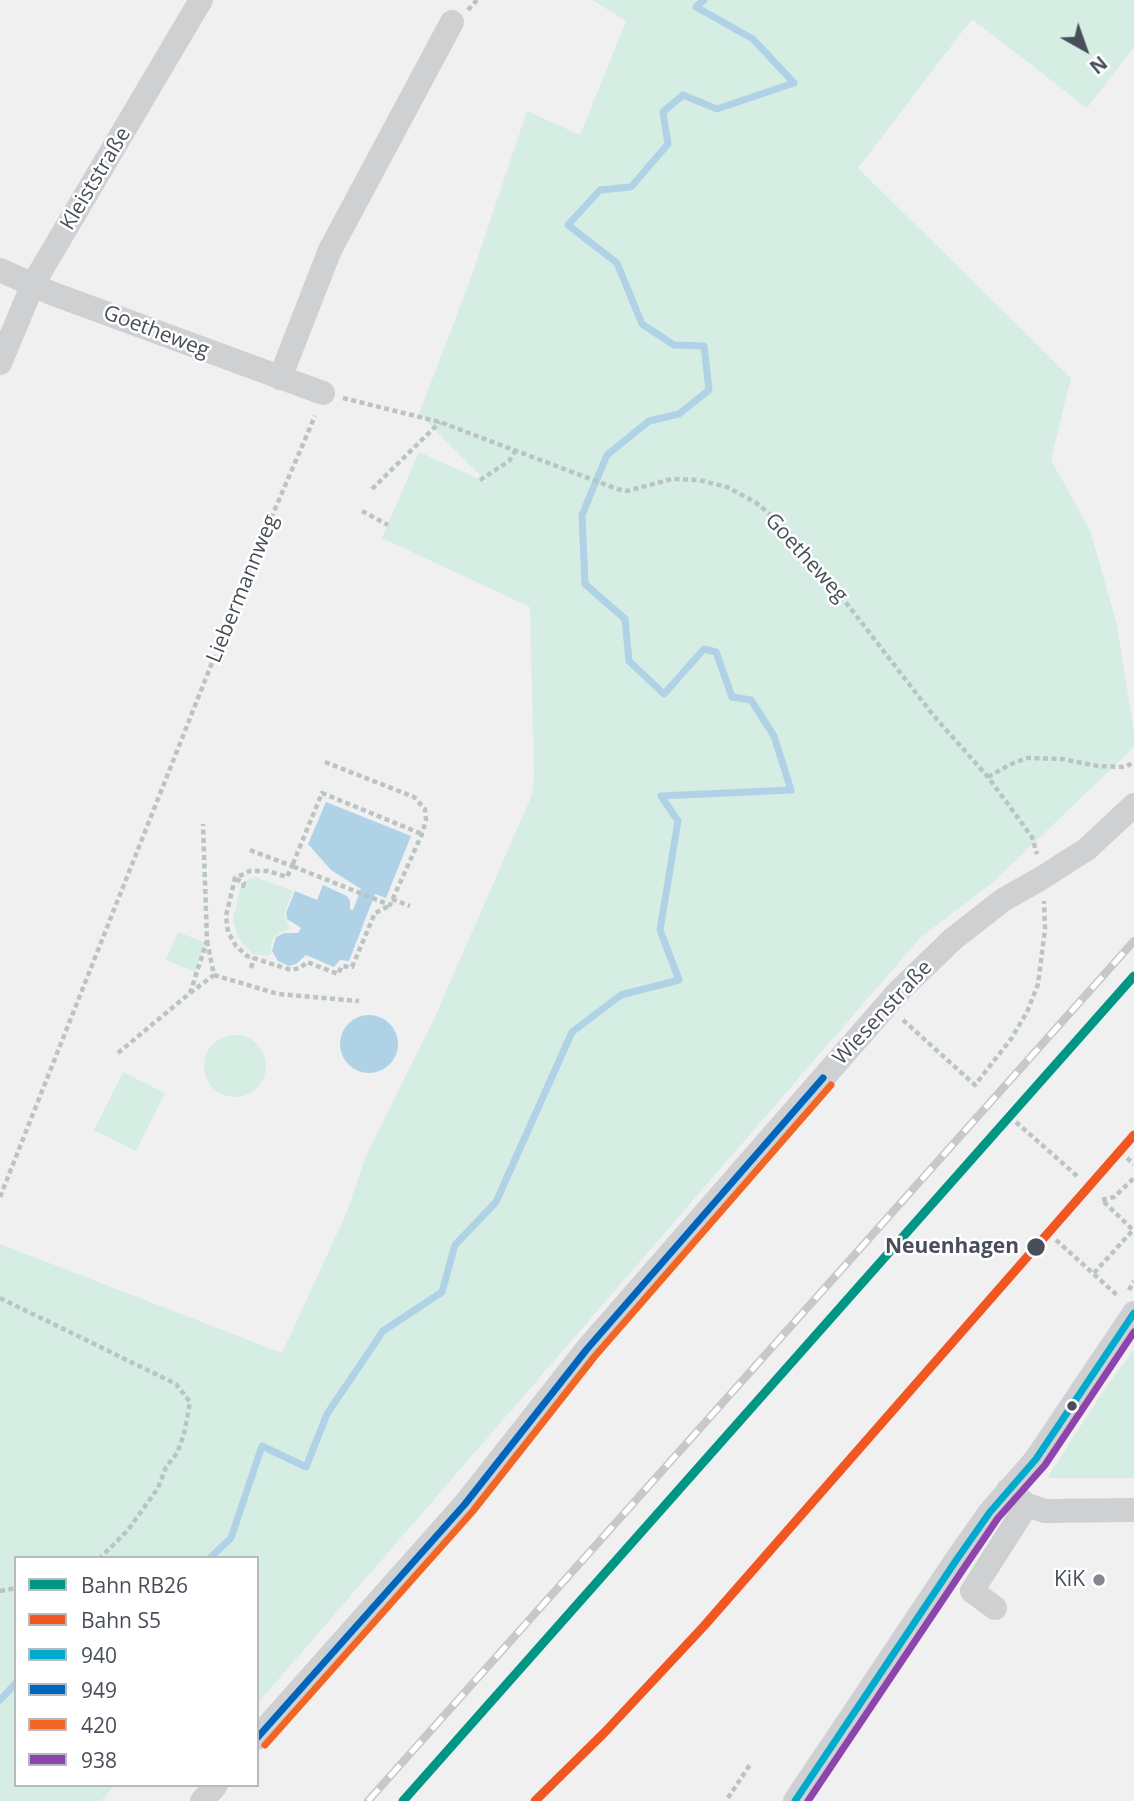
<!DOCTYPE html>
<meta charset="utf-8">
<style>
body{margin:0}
#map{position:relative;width:1134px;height:1801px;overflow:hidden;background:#f0f0f0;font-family:"Open Sans",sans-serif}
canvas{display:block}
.legend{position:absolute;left:14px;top:1556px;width:245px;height:231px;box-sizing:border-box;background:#fff;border:2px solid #b6b9bd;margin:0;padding:9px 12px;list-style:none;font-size:21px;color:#494f5a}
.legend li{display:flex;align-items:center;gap:14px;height:35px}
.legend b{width:35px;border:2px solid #b6b9bd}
.north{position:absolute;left:1050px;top:14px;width:70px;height:70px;-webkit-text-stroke:5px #fff;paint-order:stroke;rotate:140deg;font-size:19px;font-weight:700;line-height:28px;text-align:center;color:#494f5a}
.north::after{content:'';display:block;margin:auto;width:24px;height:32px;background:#494f5a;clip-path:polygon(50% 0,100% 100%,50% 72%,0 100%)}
</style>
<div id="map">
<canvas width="1134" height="1801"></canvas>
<ul class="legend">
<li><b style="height:9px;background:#009686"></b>Bahn RB26</li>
<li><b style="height:9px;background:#f25721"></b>Bahn S5</li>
<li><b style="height:9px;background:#00a9ce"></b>940</li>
<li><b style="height:9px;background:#0065bd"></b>949</li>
<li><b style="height:9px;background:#f26522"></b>420</li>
<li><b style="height:9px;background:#8e44ad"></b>938</li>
</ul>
<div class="north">N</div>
</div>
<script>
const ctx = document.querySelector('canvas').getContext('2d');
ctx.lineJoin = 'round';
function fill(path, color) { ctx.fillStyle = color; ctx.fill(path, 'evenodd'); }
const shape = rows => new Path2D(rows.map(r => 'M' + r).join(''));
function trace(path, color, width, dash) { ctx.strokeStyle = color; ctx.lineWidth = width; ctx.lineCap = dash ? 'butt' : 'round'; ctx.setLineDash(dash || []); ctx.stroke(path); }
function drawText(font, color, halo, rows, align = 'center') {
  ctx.font = font + ' "Open Sans",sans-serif'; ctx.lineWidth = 5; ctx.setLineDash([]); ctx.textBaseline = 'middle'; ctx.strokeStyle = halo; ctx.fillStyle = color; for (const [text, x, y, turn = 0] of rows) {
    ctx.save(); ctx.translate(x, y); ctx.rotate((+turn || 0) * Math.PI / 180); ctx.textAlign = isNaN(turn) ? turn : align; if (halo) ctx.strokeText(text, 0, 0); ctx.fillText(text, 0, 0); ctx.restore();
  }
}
const green = shape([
 [592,0,1134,0,1134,47,1087,108,972,19,858,168,1071,378,1051,460,1090,530,1117,625,1134,732,1134,747,991,884,920,938,257,1704,257,1558,16,1558,16,1785,115,1785,101,1801,0,1801,0,1244,282,1353,346,1214,366,1156,434,1019,532,795,534,778,530,607,382,538,419,452,488,483,419,414,472,275,527,111,580,135,626,21],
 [255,877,293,891,284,914,290,929,277,934,271,942,271,953,267,956,253,954,241,942,236,932,233,920,240,889,247,880],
 [178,932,206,943,195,972,166,960],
 '204 1066a31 31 0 1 1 62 0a31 31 0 1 1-62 0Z',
 [123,1072,165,1093,136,1151,94,1130],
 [1134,1349,1134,1478,1047,1478,1102,1393]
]);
const water = shape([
 [326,802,411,836,386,898,375,894,349,961,340,960,334,967,306,955,296,964,289,966,278,961,272,951,276,937,284,933,298,933,301,928,287,919,286,913,295,891,317,900,323,885,347,896,350,901,350,909,353,910,361,889,331,870,308,844],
 '340 1044a29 29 0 1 1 58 0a29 29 0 1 1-58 0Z'
]);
const stream = shape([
 [210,1558,231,1538,262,1446,306,1467,327,1414,383,1331,442,1292,455,1245,496,1202,572,1032,621,995,679,980,660,930,678,821,661,796,791,790,774,736,751,700,732,697,716,652,704,649,664,694,629,661,625,619,585,584,582,515,607,455,649,421,679,414,709,390,704,346,674,345,642,324,617,263,568,225,600,190,631,187,668,144,663,112,683,95,717,109,794,83,753,39,696,7,704,0],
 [0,1700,16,1683]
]);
const path = shape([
 [468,10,477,0],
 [343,398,440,422,617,489,627,491,672,479,699,480,727,487,755,502,782,524,817,565,933,715,988,777,1032,837,1037,854],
 [480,480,509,461,515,451],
 [372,489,440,422],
 [362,511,388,525],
 [325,762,414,797,425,809,426,820,422,834,390,905,292,866,322,793,422,834],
 [988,777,1009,765,1027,758,1062,759,1098,766,1125,767,1134,762],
 [250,850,292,866,287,877,268,871,250,871,235,878,226,916,228,932,236,946,247,956,291,970,300,968,307,962,338,974,342,966,352,967,375,913,389,906],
 [236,879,244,883,243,886,238,885],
 [392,899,410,906],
 [251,968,254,958],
 [214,975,278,994,359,1001],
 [190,993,214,975,207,941],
 [903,1020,975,1085,1011,1039,1027,1012,1038,984,1045,929,1044,901],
 [118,1053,190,993,207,941,203,824],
 [1016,1122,1077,1176],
 [1127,1158,1134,1164],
 [0,1197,248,572,315,416],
 [1102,1200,1114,1197,1134,1178],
 [1056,1240,1118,1296],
 [1094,1273,1133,1230,1102,1200],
 [1129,1290,1134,1281],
 [0,1298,176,1384,190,1402,184,1434,177,1453,166,1467,158,1488,128,1530,100,1558],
 [0,1591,16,1588],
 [728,1798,751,1763]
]);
const minor = shape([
 [0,270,51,293,323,393],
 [0,363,33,284,201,0],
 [280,378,330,250,452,22],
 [1008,1490,1027,1505,1045,1511,1134,1510],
 [995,1608,972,1591,1027,1505],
 [257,1738,465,1504,587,1349,898,992,953,939,1003,900,1040,879,1087,849,1134,805],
 [202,1801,216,1785],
 [795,1801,957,1559,990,1512,1036,1459,1134,1313]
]);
const rail = shape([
 [368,1801,1134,941]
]);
const bus1 = shape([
 [795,1801,957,1559,990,1512,1036,1459,1134,1313]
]);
const bus2 = shape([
 [257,1738,465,1504,587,1349,823,1078]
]);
const bus3 = shape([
 [265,1745,473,1511,595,1356,831,1085]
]);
const bus4 = shape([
 [808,1801,966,1565,998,1518,1045,1465,1134,1332]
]);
const rail1 = shape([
 [403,1801,1134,976]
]);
const rail2 = shape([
 [535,1801,605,1732,704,1626,1134,1135]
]);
const markers = [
 [1036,1247,10,"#494f5a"],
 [1072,1406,6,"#494f5a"],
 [1099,1580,7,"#83878e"]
];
const streetNames = [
 ["Kleiststraße",96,179,-59],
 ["Goetheweg",156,332,21],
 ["Goetheweg",806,558,48],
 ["Liebermannweg",243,589,-68],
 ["Wiesenstraße",883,1013,-47]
];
const stopNames = [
 ["Neuenhagen",1019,1247]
];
const poiNames = [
 ["KiK",1085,1580]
];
fill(green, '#d6ede3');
fill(water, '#afd2e6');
trace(stream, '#afd2e6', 7);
trace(path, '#bac4c3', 4.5, [5, 3.5]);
trace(minor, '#ced0d2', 24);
trace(rail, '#c7c8cb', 8);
trace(rail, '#fff', 5, [16]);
trace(bus1, '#00a9ce', 7);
trace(bus2, '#0065bd', 7);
trace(bus3, '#f26522', 7);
trace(bus4, '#8e44ad', 7);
trace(rail1, '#009686', 9);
trace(rail2, '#f25721', 9);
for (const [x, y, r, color] of markers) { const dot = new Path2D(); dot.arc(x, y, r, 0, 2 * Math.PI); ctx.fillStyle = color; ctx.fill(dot); trace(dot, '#fff', 2.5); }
drawText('21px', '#494f5a', '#fff', streetNames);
drawText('bold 21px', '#494f5a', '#fff', stopNames, 'right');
drawText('21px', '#494f5a', '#fff', poiNames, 'right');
</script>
